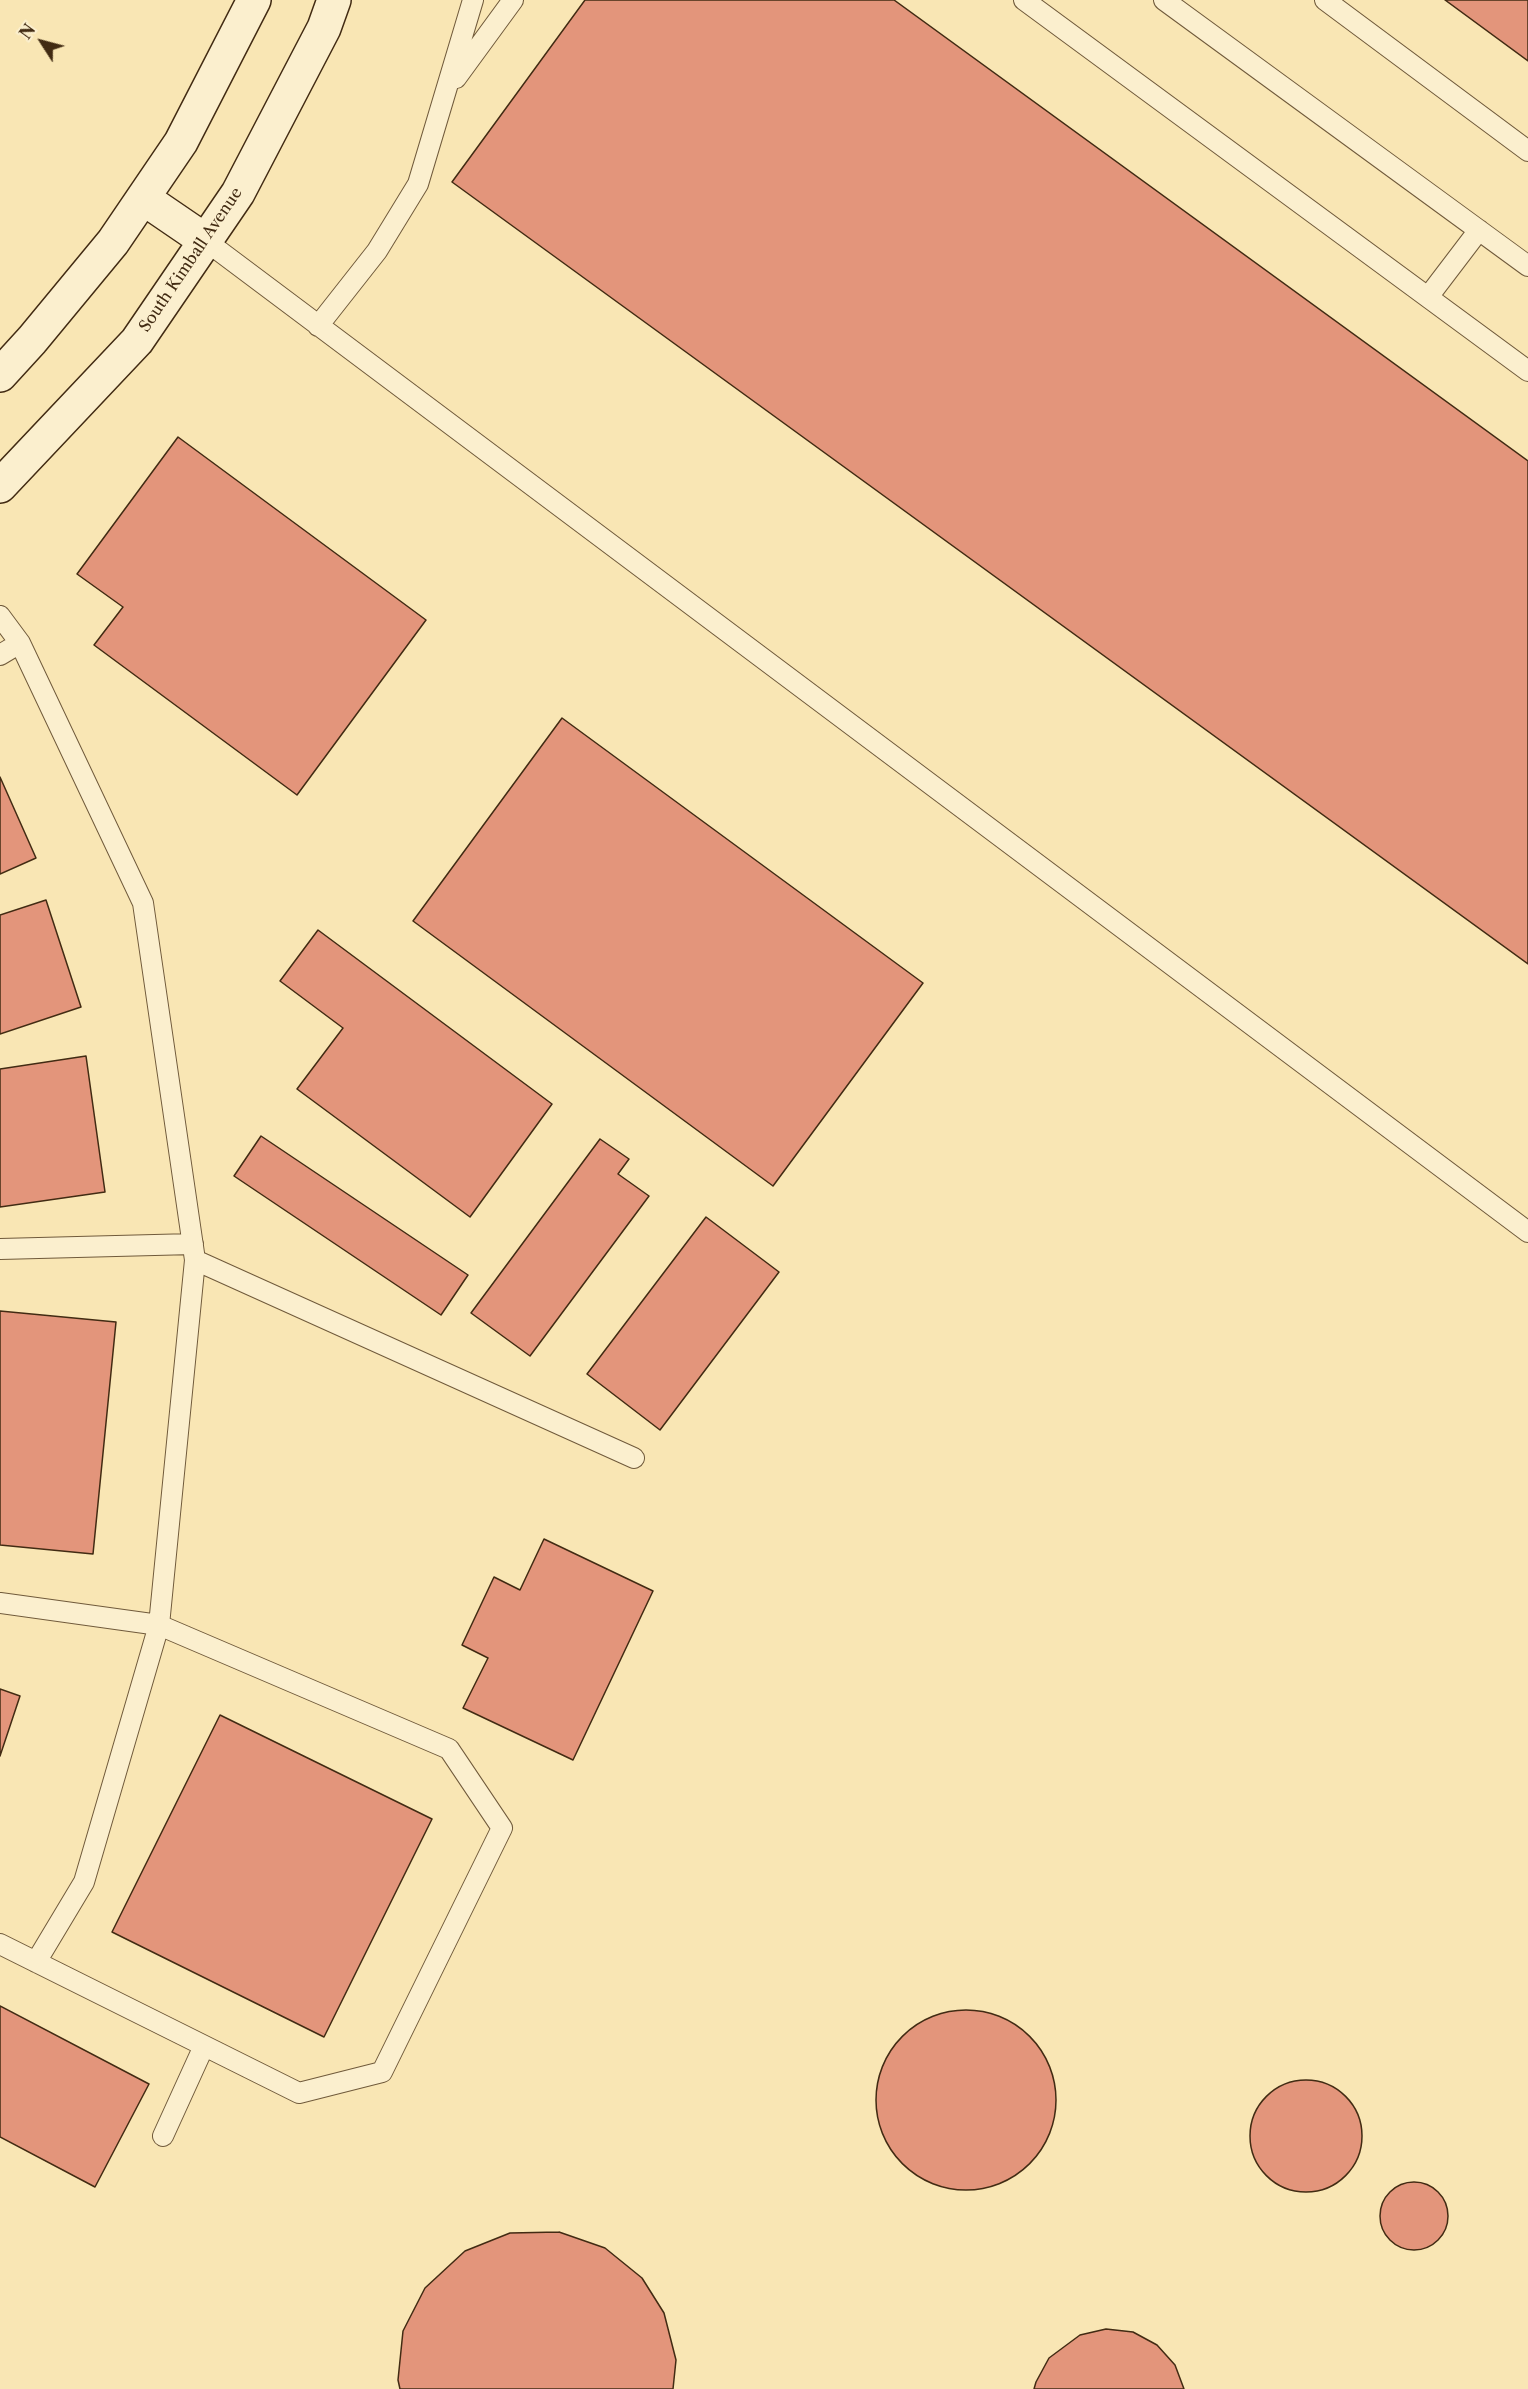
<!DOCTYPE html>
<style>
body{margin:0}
#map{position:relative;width:1528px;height:2389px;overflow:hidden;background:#f9e6b4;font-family:"Libre Caslon Text",serif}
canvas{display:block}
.north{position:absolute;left:12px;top:12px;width:60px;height:60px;-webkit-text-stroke:4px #fbefce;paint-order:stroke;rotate:306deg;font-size:16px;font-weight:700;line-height:24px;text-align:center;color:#422b13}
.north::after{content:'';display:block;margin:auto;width:21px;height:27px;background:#422b13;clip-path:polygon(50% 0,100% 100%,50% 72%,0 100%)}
</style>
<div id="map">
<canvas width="1528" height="2389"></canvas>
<div class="north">N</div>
</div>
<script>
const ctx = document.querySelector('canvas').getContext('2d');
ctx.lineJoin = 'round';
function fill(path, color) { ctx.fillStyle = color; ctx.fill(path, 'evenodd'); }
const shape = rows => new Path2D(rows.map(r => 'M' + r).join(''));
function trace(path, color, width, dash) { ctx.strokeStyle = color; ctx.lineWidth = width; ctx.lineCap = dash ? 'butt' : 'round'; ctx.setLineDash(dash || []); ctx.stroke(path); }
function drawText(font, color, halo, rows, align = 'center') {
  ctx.font = font + ' "Libre Caslon Text",serif'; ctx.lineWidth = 4.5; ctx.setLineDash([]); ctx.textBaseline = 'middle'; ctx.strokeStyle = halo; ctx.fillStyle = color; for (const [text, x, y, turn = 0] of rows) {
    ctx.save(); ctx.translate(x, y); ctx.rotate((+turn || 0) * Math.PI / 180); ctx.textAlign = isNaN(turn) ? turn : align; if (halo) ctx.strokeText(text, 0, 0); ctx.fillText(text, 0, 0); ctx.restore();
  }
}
const building = shape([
 [585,0,894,0,1528,461,1528,964,452,182,585,0],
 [1445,0,1528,0,1528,61,1445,0],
 [178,437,426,620,297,795,94,645,123,607,77,574,178,437],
 [562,718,923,983,773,1186,413,921,562,718],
 [0,777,36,858,0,874,0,777],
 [46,900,81,1007,0,1034,0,915,46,900],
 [318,930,552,1104,470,1217,297,1089,343,1028,280,981,318,930],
 [86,1056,105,1192,0,1207,0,1069,86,1056],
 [261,1136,468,1275,441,1315,234,1176,261,1136],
 [600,1139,629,1159,618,1174,649,1196,530,1356,471,1313,600,1139],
 [706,1217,779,1272,660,1430,587,1374,706,1217],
 [0,1311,116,1322,93,1554,0,1545,0,1311],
 [544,1539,653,1591,573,1760,463,1708,488,1658,462,1645,494,1577,520,1590,544,1539],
 [0,1689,20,1696,0,1756,0,1689],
 [220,1715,432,1819,324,2037,112,1932,220,1715],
 [0,2006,149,2084,95,2187,0,2137,0,2006],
 '876 2100a90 90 0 1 1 180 0a90 90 0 1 1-180 0Z',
 '1250 2136a56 56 0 1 1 112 0a56 56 0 1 1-112 0Z',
 '1380 2216a34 34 0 1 1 68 0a34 34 0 1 1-68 0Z',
 [559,2232,605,2248,642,2278,664,2313,676,2360,673,2389,400,2389,398,2380,403,2331,425,2288,465,2251,510,2233,559,2232],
 [1106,2329,1133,2332,1157,2345,1175,2365,1184,2389,1034,2389,1036,2382,1049,2358,1080,2335,1106,2329]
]);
const service = shape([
 [1024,0,1528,371],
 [1164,0,1528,266],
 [1325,0,1528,151],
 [456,78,513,0],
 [206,241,1528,1232],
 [1428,297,1479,230],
 [318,326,377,251,418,184,473,0],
 [0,616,20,643,143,903,195,1260,634,1458],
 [0,655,20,643],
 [0,1249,193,1244],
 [0,1603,159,1625,84,1882,36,1962],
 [0,1944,299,2093,382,2072,502,1828,449,1749,159,1625,195,1260],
 [163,2136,204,2046]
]);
const secondary = shape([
 [143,198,206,241],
 [0,375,32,340,113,242,181,142,254,0],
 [0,486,137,341,238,193,324,28,334,0]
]);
const streetNames = [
 ["South Kimball Avenue",191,260,-56]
];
fill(building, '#e3957b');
trace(building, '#422b13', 1.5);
trace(service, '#705a3b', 22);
trace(secondary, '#422b13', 36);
trace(service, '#fbefce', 20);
trace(secondary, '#fbefce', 33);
drawText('16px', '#422b13', '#fbefce', streetNames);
</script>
